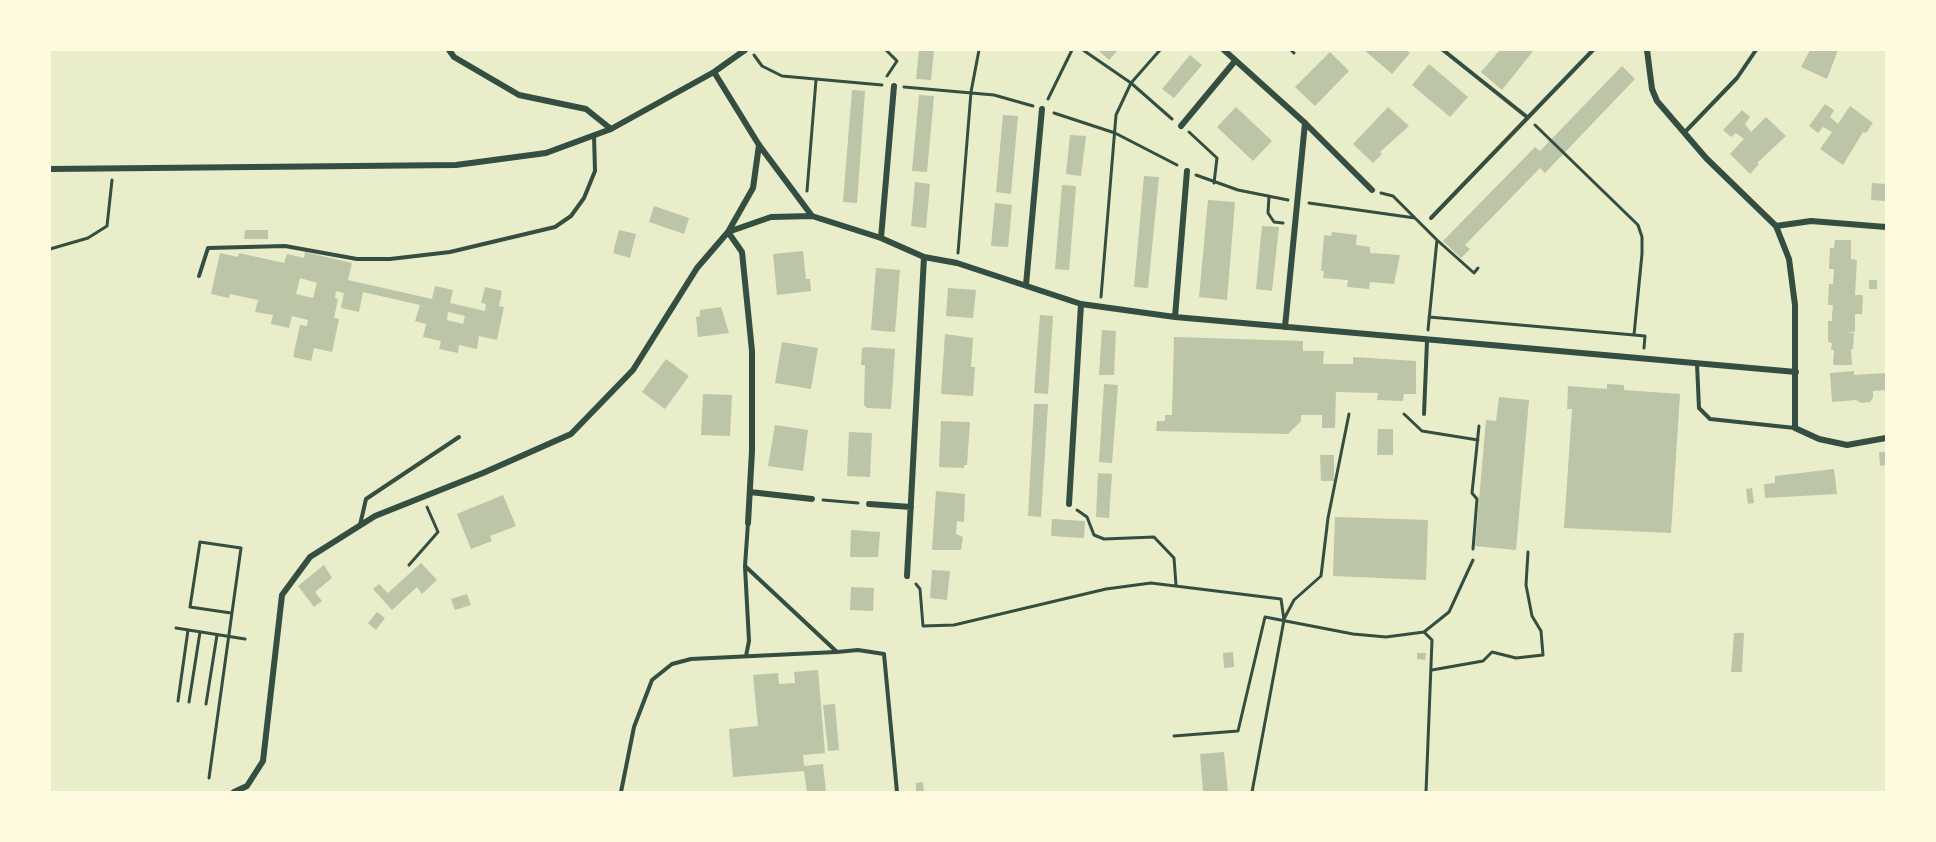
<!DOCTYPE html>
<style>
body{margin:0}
#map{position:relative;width:1936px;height:842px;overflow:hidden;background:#e9edc9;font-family:"IBM Plex Sans",sans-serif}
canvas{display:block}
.frame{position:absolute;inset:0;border:51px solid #fefae0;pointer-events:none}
</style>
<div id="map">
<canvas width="1936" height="842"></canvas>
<div class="frame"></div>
</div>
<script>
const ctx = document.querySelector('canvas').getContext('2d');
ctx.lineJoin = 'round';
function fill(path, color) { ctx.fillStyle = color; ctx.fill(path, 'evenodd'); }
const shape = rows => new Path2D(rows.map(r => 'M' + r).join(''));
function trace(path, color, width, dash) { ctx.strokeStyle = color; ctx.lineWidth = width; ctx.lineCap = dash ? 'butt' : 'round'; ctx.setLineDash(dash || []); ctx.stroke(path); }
const building = shape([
 [919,50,934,50,931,80,916,79],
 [1098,50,1118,50,1109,60],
 [1364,50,1406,50,1410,53,1392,74],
 [1500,50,1534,50,1502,90,1481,72],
 [1810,50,1838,50,1827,79,1801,67],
 [1330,52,1349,71,1315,106,1295,87],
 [1190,55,1202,65,1174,98,1162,89],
 [1429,64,1468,97,1450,117,1412,85],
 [1622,66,1635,79,1545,173,1540,168,1465,245,1470,249,1461,258,1443,241,1535,147,1540,151],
 [852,90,865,91,857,203,843,202],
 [919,95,934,96,927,172,912,171],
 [1825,104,1834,110,1830,117,1838,124,1850,106,1873,123,1866,133,1863,132,1843,165,1820,149,1832,132,1823,127,1818,133,1809,126],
 [1236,107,1272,141,1253,161,1217,127],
 [1388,107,1409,126,1380,152,1382,154,1373,163,1353,144],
 [1742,110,1750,117,1745,124,1751,132,1766,117,1786,136,1757,163,1759,164,1750,174,1730,154,1744,139,1736,133,1731,137,1723,130],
 [1003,115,1018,116,1011,194,996,192],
 [1070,135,1086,136,1081,176,1066,174],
 [1144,176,1159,177,1148,288,1134,287],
 [915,182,930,184,926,228,911,226],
 [1872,183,1886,184,1886,201,1871,200],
 [1062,185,1076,186,1069,270,1055,269],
 [1208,200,1235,202,1227,300,1199,297],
 [995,203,1012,205,1008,247,991,246],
 [654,206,689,218,684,234,649,222],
 [1262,226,1279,227,1272,291,1256,289],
 [245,230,268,230,268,239,244,239],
 [619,230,636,234,630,258,613,253],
 [1332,232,1357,235,1356,245,1370,247,1370,253,1400,255,1394,284,1370,282,1369,289,1347,287,1348,280,1323,278,1324,271,1321,271,1324,235,1331,236],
 [1835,240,1851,240,1851,259,1857,260,1855,295,1863,295,1862,314,1855,314,1855,332,1846,332,1854,333,1853,349,1851,349,1852,365,1833,365,1834,350,1831,350,1832,343,1828,342,1828,321,1832,321,1832,314,1833,305,1828,305,1829,284,1833,284,1834,269,1829,269,1830,248,1834,248],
 [803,251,806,279,810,279,811,291,777,295,773,254],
 [305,252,352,263,348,280,432,299,435,286,453,290,450,303,485,311,486,304,481,303,485,287,502,291,499,306,504,307,497,340,479,336,477,349,459,345,458,353,439,349,441,341,423,337,426,324,415,321,420,305,363,292,359,312,341,308,344,293,336,291,335,298,338,299,334,318,339,319,332,352,314,348,311,361,293,357,300,325,307,326,308,320,292,316,289,328,271,324,273,315,255,312,258,300,230,294,229,298,211,294,220,253,238,257,239,253,284,263,287,254,304,258],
 [300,278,317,283,313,298,296,294],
 [448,312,465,316,463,324,447,320],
 [876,268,900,270,895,332,871,330],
 [1869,280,1877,280,1877,289,1869,289],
 [948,288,976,290,973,318,946,316],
 [721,307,729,333,698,337,696,317,700,316,700,310],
 [1040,315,1053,316,1048,394,1034,393],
 [1102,330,1116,331,1114,375,1099,375],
 [945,334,973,338,971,367,975,367,973,396,941,394],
 [1174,337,1303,341,1303,351,1324,351,1323,364,1353,364,1353,357,1416,361,1416,394,1404,394,1403,401,1377,400,1378,393,1336,392,1335,428,1322,428,1322,415,1301,415,1301,421,1288,434,1156,431,1157,421,1165,421,1165,415,1172,415],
 [782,342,818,348,811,389,775,383],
 [866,347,895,349,891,409,867,408,864,405,865,365,861,365,862,348],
 [666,359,689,376,665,409,642,392],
 [1854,371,1854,375,1886,373,1886,390,1873,391,1873,398,1870,402,1861,403,1856,400,1832,402,1830,373],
 [1104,384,1118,385,1112,463,1099,462],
 [1607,384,1624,385,1624,390,1680,394,1671,533,1564,528,1572,409,1567,409,1568,386,1607,389],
 [703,394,732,395,730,436,701,435],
 [1499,397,1529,400,1516,550,1475,546,1486,420,1496,421],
 [1034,404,1048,404,1041,517,1028,516],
 [941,421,970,422,967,465,964,465,964,468,939,467],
 [775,425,808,430,803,471,768,466],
 [1378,429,1393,429,1393,455,1377,455],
 [849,432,872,433,870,477,847,476],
 [1879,452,1886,452,1886,465,1880,466],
 [1320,455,1334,455,1334,481,1321,481],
 [1834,469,1837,494,1765,498,1764,484,1775,483,1775,476],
 [1098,473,1112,474,1109,518,1096,517],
 [1752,488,1754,503,1748,504,1746,489],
 [936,491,965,494,964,522,957,521,956,534,963,537,961,550,932,550],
 [503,495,516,526,490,536,492,541,471,549,457,514],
 [1335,517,1428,520,1426,580,1333,576],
 [1052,519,1085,521,1084,538,1051,536],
 [851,530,880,532,878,557,850,557],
 [421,563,437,580,422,594,417,587,392,610,373,589,379,584,388,593],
 [324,565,332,578,315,592,322,601,314,607,298,586],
 [932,570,950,571,947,600,930,598],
 [851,587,874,588,873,611,850,610],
 [467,594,471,605,455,610,451,599],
 [377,612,385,618,376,630,368,623],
 [1734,633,1744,633,1742,672,1731,672],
 [1233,652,1234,667,1224,668,1223,653],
 [1417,653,1426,653,1425,660,1417,659],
 [818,670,825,753,803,755,804,766,823,764,826,792,807,792,804,771,733,777,729,729,758,726,753,675,778,673,779,684,795,683,794,672],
 [835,704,839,750,828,751,823,705],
 [1224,752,1228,792,1203,792,1200,754],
 [923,782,924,792,916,792,916,783]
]);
const path = shape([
 [886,50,897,61,887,76],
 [1083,50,1131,83,1172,119],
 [1291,50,1294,53],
 [754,55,762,66,782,76,882,85],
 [904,87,994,95,1033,106],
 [1048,99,1072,50],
 [1054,113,1115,133,1177,165],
 [1535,125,1638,225,1642,237,1642,254,1634,335,1645,336,1644,348],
 [1189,132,1217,158,1214,183],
 [1196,175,1238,190,1288,200],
 [807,191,816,80],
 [1381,193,1393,196,1437,240,1428,330],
 [1269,196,1268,213,1274,222,1283,223],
 [1309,203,1415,218],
 [1437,240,1474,273,1478,268],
 [50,249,88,238,107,226,112,180],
 [958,253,971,92,979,50],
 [1101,297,1116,115,1131,83,1160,50],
 [1429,317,1634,335],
 [1404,414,1422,431,1478,440],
 [823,500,858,503],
 [1077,510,1087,517,1094,535,1104,539,1154,537,1174,558,1176,585],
 [1473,549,1477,499,1472,493,1479,426],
 [409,565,438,532,427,507],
 [916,584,920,589,923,626,954,625,1106,589,1151,583,1281,599,1284,620,1252,792],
 [1284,619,1294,600,1321,576,1328,518,1349,414],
 [176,628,245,639],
 [1424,632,1432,640,1426,792],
 [1432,670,1483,661,1492,652,1516,658,1543,655,1541,631,1532,616,1526,585,1528,552],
 [178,701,188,630],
 [189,702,200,632],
 [206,704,217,635],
 [1174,736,1238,731,1265,617,1353,634,1386,637,1424,632,1449,612,1473,560],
 [209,778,241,548,200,542,190,607,231,613]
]);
const service = shape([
 [1443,50,1527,117],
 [1685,132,1737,78,1756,50],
 [1431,218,1593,50],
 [199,276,208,248,285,246,357,259,390,259,450,252,555,227,571,216,584,198,595,171,594,135],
 [1697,364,1699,408,1710,419,1795,428],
 [1424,414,1427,341],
 [748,523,745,566,837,652,858,650,884,654,897,792],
 [360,525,366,499,459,437],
 [745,567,749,641,746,656],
 [621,792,634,727,652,680,672,664,691,659,836,652]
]);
const minor = shape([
 [449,50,454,57,519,95,586,109,611,129],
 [1224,50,1305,123,1372,190],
 [1647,50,1652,89,1657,101,1706,158,1776,226,1789,259,1795,305,1795,428,1819,439,1847,445,1886,438],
 [714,72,759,145,812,216,881,238,924,257,957,263,1081,304,1175,317,1796,372],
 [1181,126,1235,61],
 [50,169,456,165,546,153,611,129,714,72,745,50],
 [1776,226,1811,221,1886,227],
 [728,232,742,252,752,351,752,451,748,523],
 [728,232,771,217,812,216],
 [881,238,894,86],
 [1026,285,1042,109],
 [1175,317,1187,171],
 [1285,327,1305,123],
 [750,492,812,499],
 [869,504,911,507],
 [1069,504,1081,304],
 [907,576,924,257],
 [234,792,247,786,263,761,282,595,310,557,375,516,483,473,571,434,633,370,697,268,728,232,753,188,759,145]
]);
fill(building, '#bcc5a7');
trace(path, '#344e41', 3);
trace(service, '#344e41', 4);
trace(minor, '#344e41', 6);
</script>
